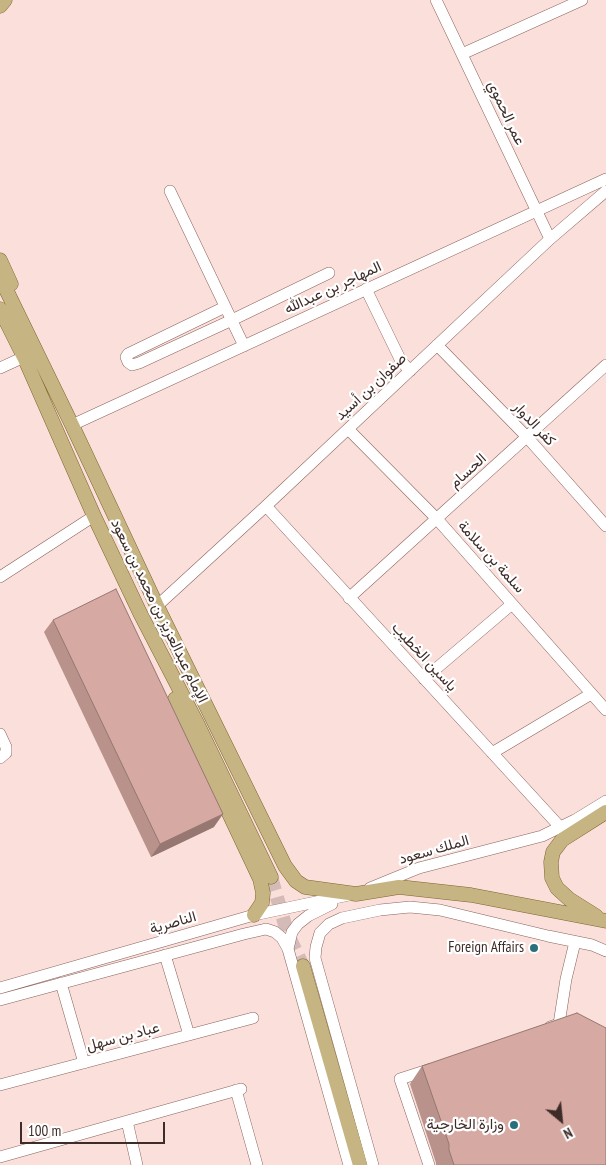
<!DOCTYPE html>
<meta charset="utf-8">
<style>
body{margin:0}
#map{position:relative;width:606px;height:1165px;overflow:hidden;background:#fbdfda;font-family:"PT Sans Narrow",sans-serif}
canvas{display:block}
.north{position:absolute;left:536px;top:1095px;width:50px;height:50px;-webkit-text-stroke:4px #fff;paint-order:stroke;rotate:152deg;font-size:14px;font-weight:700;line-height:20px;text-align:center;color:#3e2c29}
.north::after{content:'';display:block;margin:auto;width:18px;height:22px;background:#3e2c29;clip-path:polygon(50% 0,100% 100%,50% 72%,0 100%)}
.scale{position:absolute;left:20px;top:1122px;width:145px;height:22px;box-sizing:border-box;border:2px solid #3e2c29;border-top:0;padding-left:6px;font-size:15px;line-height:18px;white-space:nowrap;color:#3e2c29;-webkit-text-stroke:4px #fff;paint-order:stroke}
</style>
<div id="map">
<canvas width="606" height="1165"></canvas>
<div class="north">N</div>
<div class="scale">100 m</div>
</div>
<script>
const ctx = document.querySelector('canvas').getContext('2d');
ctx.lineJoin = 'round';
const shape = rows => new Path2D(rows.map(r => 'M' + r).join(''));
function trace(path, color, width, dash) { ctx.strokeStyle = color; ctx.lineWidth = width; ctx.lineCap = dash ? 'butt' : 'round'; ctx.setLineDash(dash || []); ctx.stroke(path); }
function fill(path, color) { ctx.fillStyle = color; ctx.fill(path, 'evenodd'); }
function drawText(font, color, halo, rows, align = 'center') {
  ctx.font = font + ' "PT Sans Narrow",Vazirmatn,sans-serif'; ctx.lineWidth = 4.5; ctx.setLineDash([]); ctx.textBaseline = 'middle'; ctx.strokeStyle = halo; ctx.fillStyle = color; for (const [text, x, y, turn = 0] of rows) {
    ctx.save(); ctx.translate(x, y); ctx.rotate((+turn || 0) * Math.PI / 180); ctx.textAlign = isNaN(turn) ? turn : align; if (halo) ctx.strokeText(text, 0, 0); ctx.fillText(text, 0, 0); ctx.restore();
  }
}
const majorTunnel = shape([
 [271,877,288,935,303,966]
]);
const minor = shape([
 [436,0,550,239],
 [462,54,582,0],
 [170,191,244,346],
 [366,289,401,361,410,371],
 [225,307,128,354,126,357,128,362,132,365,139,363,232,320,329,273],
 [437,345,527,437,606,526],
 [0,368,24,357],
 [72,425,606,179],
 [348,429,437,519,606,710],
 [266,506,561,828],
 [0,577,94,516],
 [349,598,606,365],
 [157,606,266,506,550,239,606,191],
 [424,679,512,604],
 [0,734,6,747,6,753,0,758],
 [492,753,591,694],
 [370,888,419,868,542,836,575,820,606,801],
 [288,949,292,932,298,924,308,916,332,904],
 [165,955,189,1035],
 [61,983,84,1063],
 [0,988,254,915,349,895],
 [0,1000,244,934,266,929,275,932,282,938,288,949,349,1165],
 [550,1027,559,1024,566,979,575,942],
 [0,1085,253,1018],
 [236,1090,257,1165],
 [127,1121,137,1165],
 [0,1157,241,1089],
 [373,1165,315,958,316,947,320,933,329,924,342,918,380,910,410,907,440,910,548,936,592,945,606,951],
 [429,1165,400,1079,431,1069]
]);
const major = shape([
 [0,6,5,0],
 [0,260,11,284],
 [0,277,72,425,157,606,285,866,296,881,305,887,356,894,399,887,471,895,606,921],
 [0,309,24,357,94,516,140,613,198,725,271,877],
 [175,699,260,879,263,893,262,903,254,915],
 [596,916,569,899,557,888,552,878,551,862,553,852,562,840,606,812],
 [303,966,360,1165]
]);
const wall = shape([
 [53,620,214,827,151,857,44,632],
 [422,1066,606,1165,436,1165,436,1163,410,1084]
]);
const shadedWall = shape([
 [223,814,214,827,151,857,160,844]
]);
const building = shape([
 [116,589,223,814,160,844,53,620,116,589],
 [577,1013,606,1028,606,1165,454,1165,449,1150,449,1144,422,1066,577,1013]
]);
const markers = [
 [534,948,5,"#28707c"],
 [514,1125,5,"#28707c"]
];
const streetNames = [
 ["عمر الحموي",506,113,65],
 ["المهاجر بن عبدالله",333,288,-25],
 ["صفوان بن أسيد",371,387,-43],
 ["كفر الدوار",534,424,47],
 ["الحسام",468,471,-42],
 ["سلمة بن سلامة",491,557,48],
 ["الإمام عبدالعزيز بن محمد بن سعود",159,611,64],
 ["ياسين الخطيب",424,657,47],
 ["الملك سعود",434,850,-16],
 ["الناصرية",173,923,-16],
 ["عباد بن سهل",123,1037,-15]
];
const poiNames = [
 ["Foreign Affairs",524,948],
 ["وزارة الخارجية",504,1125]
];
trace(majorTunnel, '#d5bbb7', 14, [14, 7]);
trace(minor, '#8b635c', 12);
trace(major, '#7e652e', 15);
trace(minor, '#fff', 11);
trace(major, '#c6b583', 14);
fill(wall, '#b8928b');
fill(shadedWall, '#967771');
fill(building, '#d6aaa2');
trace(building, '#967771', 1);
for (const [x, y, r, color] of markers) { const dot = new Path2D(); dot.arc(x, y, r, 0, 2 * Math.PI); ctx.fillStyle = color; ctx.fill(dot); trace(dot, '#fff', 2); }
drawText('15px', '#3e2c29', '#fff', streetNames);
drawText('15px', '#3e2c29', '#fff', poiNames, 'right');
</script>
